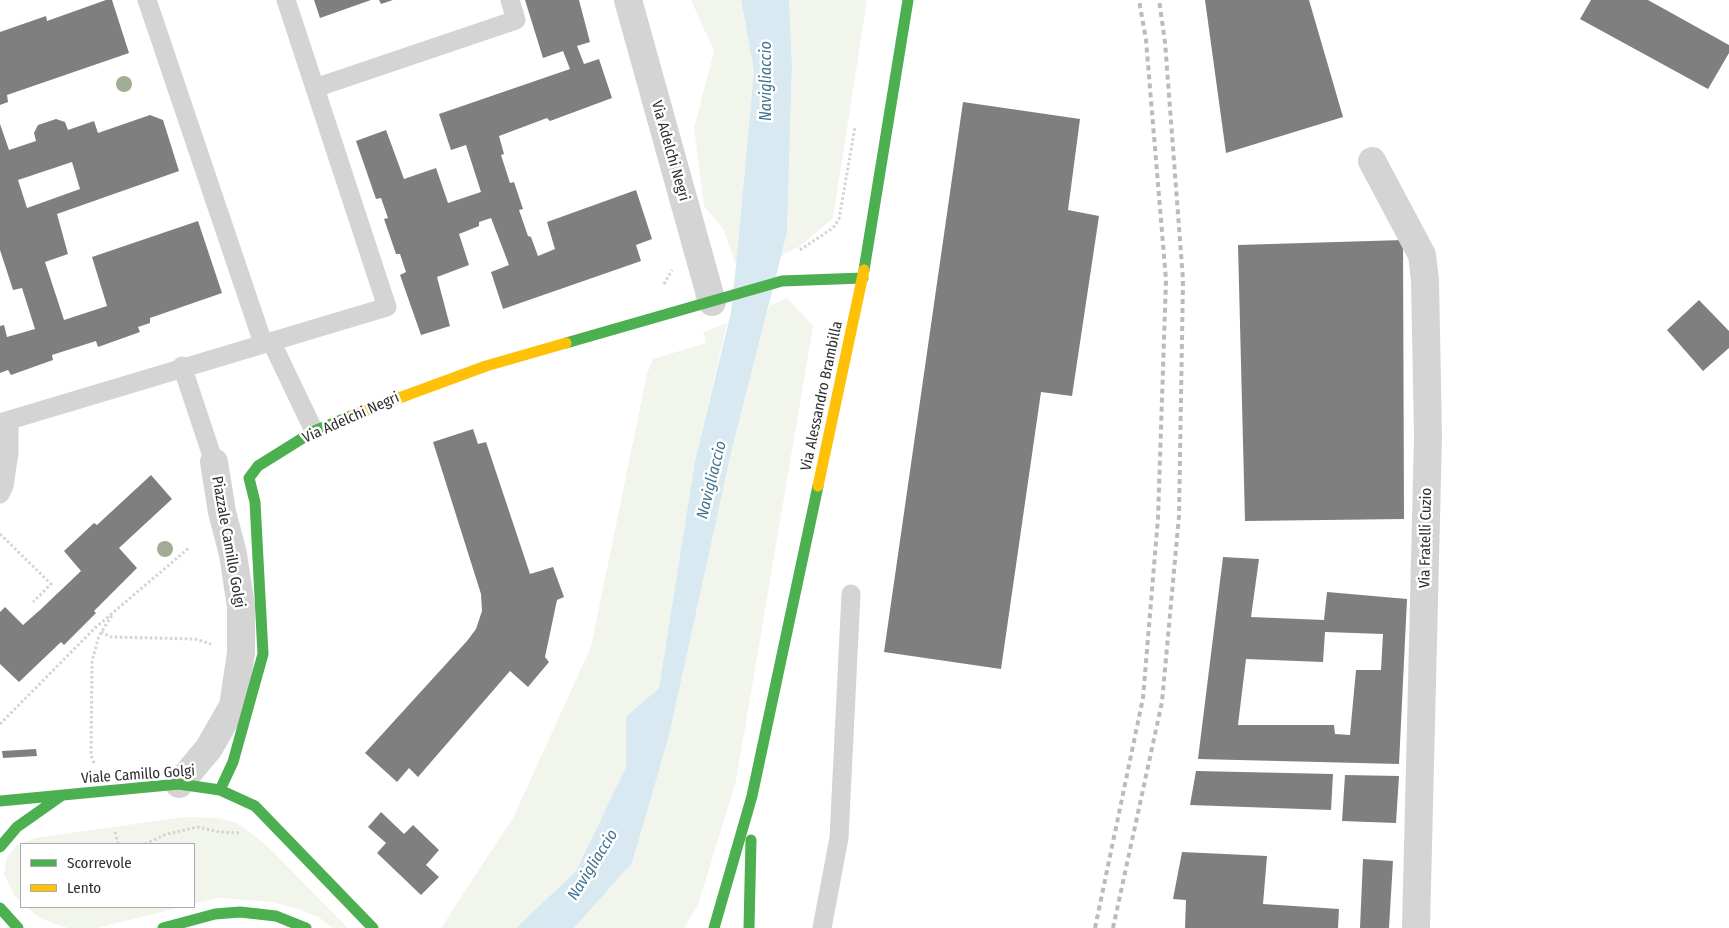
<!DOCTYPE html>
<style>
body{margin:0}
#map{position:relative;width:1729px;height:928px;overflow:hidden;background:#fff;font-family:"Fira Sans Condensed",sans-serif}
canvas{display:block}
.legend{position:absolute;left:20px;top:843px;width:175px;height:65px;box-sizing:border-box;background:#fff;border:1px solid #acacac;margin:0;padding:6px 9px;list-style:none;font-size:15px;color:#2f2f2f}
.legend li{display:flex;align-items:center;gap:10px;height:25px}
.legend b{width:25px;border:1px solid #acacac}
</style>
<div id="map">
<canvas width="1729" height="928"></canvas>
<ul class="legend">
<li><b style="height:6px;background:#4caf50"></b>Scorrevole</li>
<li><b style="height:6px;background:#ffc107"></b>Lento</li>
</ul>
</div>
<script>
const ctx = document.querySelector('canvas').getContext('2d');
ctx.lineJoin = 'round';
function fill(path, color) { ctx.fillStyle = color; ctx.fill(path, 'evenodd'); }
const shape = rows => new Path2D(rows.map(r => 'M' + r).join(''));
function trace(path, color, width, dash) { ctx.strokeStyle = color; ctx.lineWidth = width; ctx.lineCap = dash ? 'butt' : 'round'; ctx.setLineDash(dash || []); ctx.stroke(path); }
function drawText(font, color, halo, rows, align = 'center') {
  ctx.font = font + ' "Fira Sans Condensed",sans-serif'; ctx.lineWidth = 5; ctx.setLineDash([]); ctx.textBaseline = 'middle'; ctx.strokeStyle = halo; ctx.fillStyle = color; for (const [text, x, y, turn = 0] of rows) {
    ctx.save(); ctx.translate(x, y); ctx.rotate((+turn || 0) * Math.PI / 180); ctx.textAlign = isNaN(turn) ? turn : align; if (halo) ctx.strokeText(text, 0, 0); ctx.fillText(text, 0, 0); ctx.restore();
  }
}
const green = shape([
 [691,0,741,0,754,71,736,265,723,229,704,206,694,128,714,51],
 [789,0,867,0,833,218,799,247,782,255,787,233,792,64],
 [787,298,813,326,736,781,698,905,684,928,574,928,632,863,669,736,731,453,769,306],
 [727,323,695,461,659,688,626,717,626,767,576,871,516,928,441,928,514,816,591,647,647,374,653,359,706,343,703,332],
 [185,817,216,818,235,822,246,829,269,848,348,928,333,928,320,918,295,908,272,902,220,898,194,903,194,844,21,844,21,902,14,895,4,874,7,857,17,845,35,838],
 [26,907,182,907,96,928,69,928,61,926,42,919]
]);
const water = shape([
 [741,0,789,0,792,64,787,233,731,453,669,736,632,863,574,928,516,928,576,871,626,767,626,717,659,688,695,461,731,312,736,265,754,71]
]);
const building = shape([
 [106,0,112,0,129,53,7,95,8,102,0,105,0,32,46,16,47,21],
 [314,0,371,0,320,18],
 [379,0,393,0,381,4],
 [525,0,579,0,590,42,577,46,584,64,599,59,612,98,550,121,547,118,499,136,504,154,501,155,510,183,514,182,523,209,519,210,528,236,531,237,538,256,555,249,547,222,636,190,652,239,636,245,641,261,503,309,491,272,509,265,491,218,479,222,479,226,459,234,469,265,437,277,450,326,421,335,400,275,406,272,400,254,396,254,384,219,388,218,381,198,376,199,356,141,386,130,404,179,436,168,448,203,481,192,466,145,451,150,439,114,570,69,563,51,543,58],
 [1205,0,1309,0,1343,117,1226,153],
 [1591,0,1648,0,1729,45,1729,53,1708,89,1580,19],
 [963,102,1080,119,1068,210,1099,216,1072,396,1041,392,1001,669,884,652],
 [150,115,163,120,179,171,57,214,68,254,45,262,64,320,107,306,92,257,198,221,222,293,150,318,150,323,138,327,140,332,98,347,96,341,52,355,53,360,11,375,8,370,0,373,0,326,4,325,7,337,35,329,22,288,13,290,0,250,0,124,9,150,36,141,34,133,38,125,56,119,65,122,68,130,94,121,98,133],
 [72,162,80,189,27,208,18,180],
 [1403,240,1404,519,1245,521,1238,245],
 [1699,300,1729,331,1729,348,1703,371,1667,330],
 [473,429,478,444,486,442,530,574,553,567,564,597,557,600,545,657,549,662,528,687,510,671,418,777,409,768,397,782,365,753,467,641,476,629,482,611,481,594,433,442],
 [151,475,172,499,119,548,137,568,94,611,96,613,64,645,61,642,19,682,0,664,0,612,5,607,23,625,40,610,81,571,64,551,94,523,97,525],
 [1223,557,1259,559,1251,617,1324,620,1327,592,1407,599,1399,764,1198,759],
 [1325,632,1383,634,1381,670,1356,670,1350,735,1335,734,1334,725,1238,725,1246,659,1323,662],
 [36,749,37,756,3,758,2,751],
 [1196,771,1333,774,1331,810,1190,805],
 [1345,775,1399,776,1396,823,1342,821],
 [381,812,404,834,413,825,439,850,426,865,439,877,421,895,377,853,386,843,368,827],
 [1182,852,1267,856,1263,904,1339,909,1338,928,1185,928,1186,900,1173,899],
 [1363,859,1393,861,1389,928,1360,928]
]);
const path = shape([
 [800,250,833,228,839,219,855,127],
 [664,284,672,270],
 [0,534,51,584,33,602],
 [101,632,111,637,195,639,211,644],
 [0,724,95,628,190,547],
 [94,763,91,755,92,661,99,636,112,615],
 [115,832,118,844],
 [145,844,167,834,198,827,219,832,241,833]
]);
const lane = shape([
 [147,0,263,343],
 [315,88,516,20,510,0],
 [271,341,314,431],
 [182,366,214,462],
 [0,423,387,307,286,0],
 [0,494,4,486,9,453,9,420],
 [822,928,839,838,851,594]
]);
const street = shape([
 [628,0,712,302],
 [1372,161,1422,255,1425,280,1428,437,1416,928],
 [179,784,209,748,233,706,241,653,241,607,233,554,222,512,214,462]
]);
const fast = shape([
 [864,270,908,0],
 [566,343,782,281,863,278],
 [220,790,233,762,263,654,255,502,249,478,258,466,314,431,353,415],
 [0,801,179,784,220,790,255,806,373,928],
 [0,847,17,827,61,796],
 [0,908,18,928],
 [163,928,215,914,240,912,276,916,306,928],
 [714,928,752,796,818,486],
 [749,928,751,840]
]);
const slow = shape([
 [353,415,486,366,566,343],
 [818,486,864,270]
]);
const rail = shape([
 [1095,928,1143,698,1158,518,1166,280,1146,40,1139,0],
 [1113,928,1162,702,1179,516,1183,280,1165,42,1159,0]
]);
const trees = [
 [124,84],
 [165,549]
];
const streetNames = [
 ["Via Adelchi Negri",670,151,74],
 ["Via Alessandro Brambilla",822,396,-78],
 ["Via Adelchi Negri",351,418,-24],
 ["Via Fratelli Cuzio",1426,538,-89],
 ["Piazzale Camillo Golgi",228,542,80],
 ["Viale Camillo Golgi",138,775,-4]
];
const waterNames = [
 ["Navigliaccio",767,81,-90],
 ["Navigliaccio",712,480,-76],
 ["Navigliaccio",593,865,-58]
];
fill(green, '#f1f5ec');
fill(water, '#d9e9f1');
fill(building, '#7f7f7f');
trace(path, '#d4d4d4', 3, [2.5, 2.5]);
trace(lane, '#d4d4d4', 19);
trace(street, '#d4d4d4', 28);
trace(fast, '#4caf50', 11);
trace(slow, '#ffc107', 11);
trace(rail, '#bbb', 4, [5, 4]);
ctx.fillStyle = '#a0ac94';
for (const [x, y] of trees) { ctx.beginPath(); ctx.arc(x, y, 8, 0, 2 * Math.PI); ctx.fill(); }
drawText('15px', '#2f2f2f', '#fff', streetNames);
drawText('italic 16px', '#3e728f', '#fff', waterNames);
</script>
